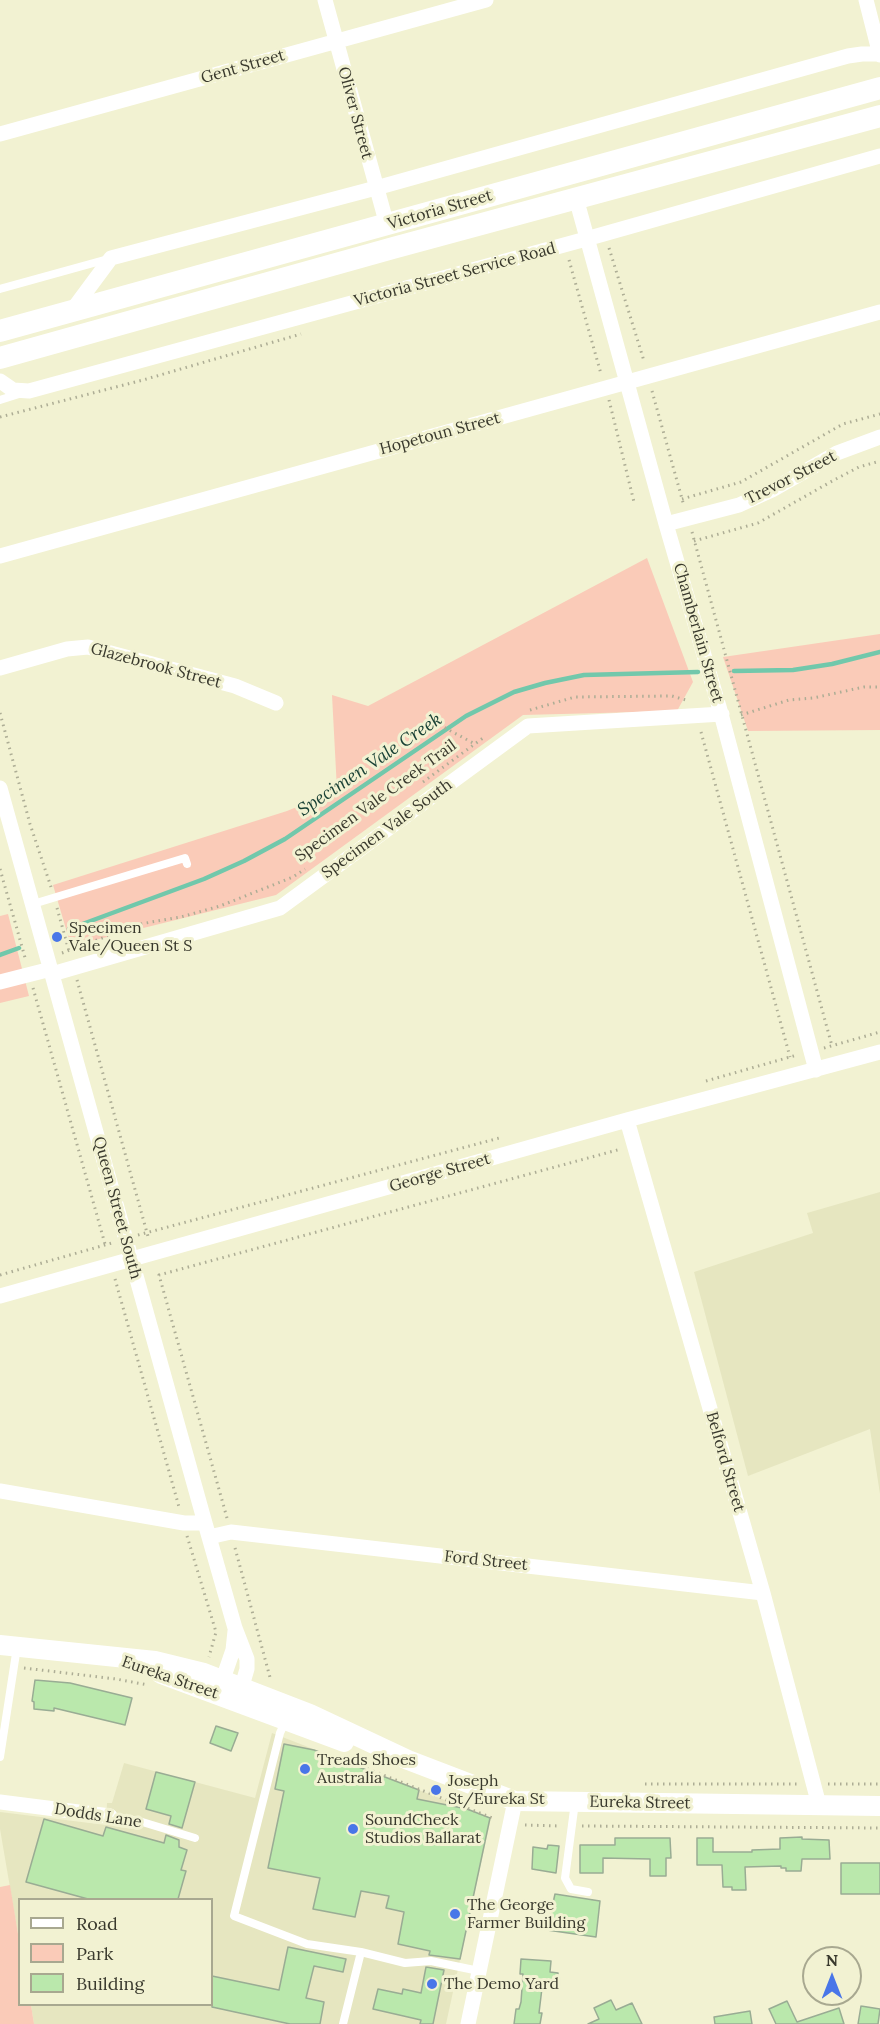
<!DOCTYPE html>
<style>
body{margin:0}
#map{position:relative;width:880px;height:2024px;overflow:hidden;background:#f2f2d2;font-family:Lora,serif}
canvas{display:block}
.legend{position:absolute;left:18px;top:1898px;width:195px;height:108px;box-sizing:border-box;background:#f2f2d2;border:2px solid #a8a890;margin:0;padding:8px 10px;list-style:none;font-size:18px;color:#39392d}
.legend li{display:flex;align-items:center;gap:12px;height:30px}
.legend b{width:30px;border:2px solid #a8a890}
.north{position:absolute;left:802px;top:1946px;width:60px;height:60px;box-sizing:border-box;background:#f2f2d2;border:2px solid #a8a890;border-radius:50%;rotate:0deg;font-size:16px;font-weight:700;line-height:24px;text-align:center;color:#39392d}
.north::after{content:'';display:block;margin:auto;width:21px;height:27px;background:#4976e8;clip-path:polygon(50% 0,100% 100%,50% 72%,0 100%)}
</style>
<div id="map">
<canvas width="880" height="2024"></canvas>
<ul class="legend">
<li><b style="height:8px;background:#fff"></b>Road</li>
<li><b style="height:16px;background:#facbb8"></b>Park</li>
<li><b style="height:16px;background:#bae8ac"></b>Building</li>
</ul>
<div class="north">N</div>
</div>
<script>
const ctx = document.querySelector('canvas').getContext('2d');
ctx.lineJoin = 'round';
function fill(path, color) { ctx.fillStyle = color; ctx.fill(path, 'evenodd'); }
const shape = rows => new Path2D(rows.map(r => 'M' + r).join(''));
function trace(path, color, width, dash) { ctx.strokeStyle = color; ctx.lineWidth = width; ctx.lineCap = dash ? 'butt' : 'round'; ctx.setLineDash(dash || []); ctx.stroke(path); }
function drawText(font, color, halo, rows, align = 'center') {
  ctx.font = font + ' Lora,serif'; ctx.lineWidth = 6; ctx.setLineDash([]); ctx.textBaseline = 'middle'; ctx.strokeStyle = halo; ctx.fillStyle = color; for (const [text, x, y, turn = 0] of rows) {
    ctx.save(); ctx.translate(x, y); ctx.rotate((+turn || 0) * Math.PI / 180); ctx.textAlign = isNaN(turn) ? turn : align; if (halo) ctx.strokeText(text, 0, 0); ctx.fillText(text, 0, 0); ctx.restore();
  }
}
const built = shape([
 [880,1192,880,1494,870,1429,748,1476,694,1272,813,1233,807,1213],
 [272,1733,491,1818,446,2024,34,2024,31,2005,212,2004,212,1900,20,1900,19,1940,0,1829,0,1812,106,1825,107,1803,112,1803,124,1763,255,1798]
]);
const green = shape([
 [647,558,693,682,677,711,523,715,276,895,71,946,53,885,287,811,337,790,332,695,368,706],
 [880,634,880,730,748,731,723,657],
 [8,914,29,996,0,1003,0,916],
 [10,1885,19,1940,20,2004,31,2005,34,2024,0,2024,0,1887]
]);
const stream = shape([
 [734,671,793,670,832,664,880,652],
 [69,929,204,879,244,861,285,839,466,716,514,692,545,683,584,675,698,672],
 [0,955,19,948]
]);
const building = shape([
 [35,1680,70,1683,132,1698,125,1725,54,1708,54,1711,34,1709,34,1702,32,1701,35,1680],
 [216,1726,238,1733,231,1751,210,1743,216,1726],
 [284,1744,314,1750,419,1790,417,1799,467,1809,490,1818,460,1959,429,1955,430,1951,398,1944,404,1912,386,1908,389,1896,361,1891,355,1917,313,1909,320,1878,268,1868,284,1791,275,1789,284,1744],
 [156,1772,195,1782,182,1828,169,1824,171,1816,146,1809,156,1772],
 [44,1819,103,1836,106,1827,164,1843,166,1835,179,1840,179,1847,187,1850,181,1870,186,1871,178,1899,88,1899,26,1882,44,1819],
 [802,1837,802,1839,829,1840,830,1859,802,1859,801,1871,786,1871,786,1868,781,1868,781,1866,745,1867,746,1890,732,1890,732,1887,723,1887,722,1865,697,1865,697,1838,713,1838,713,1852,752,1852,752,1850,780,1849,780,1838,802,1837],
 [615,1838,670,1838,671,1858,666,1858,666,1876,650,1876,650,1859,603,1858,603,1873,580,1873,580,1845,615,1845,615,1838],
 [548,1845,559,1846,556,1873,532,1869,533,1847,547,1849,548,1845],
 [841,1863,880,1863,880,1894,841,1894,841,1863],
 [555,1894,600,1901,596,1937,547,1930,555,1894],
 [288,1947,346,1959,343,1972,314,1966,306,1998,324,2002,320,2024,290,2024,212,2007,212,1976,279,1990,288,1947],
 [521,1959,551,1961,550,1972,558,1973,557,1989,542,1988,539,2013,542,2013,540,2024,514,2024,516,2009,519,2009,521,2002,523,1974,520,1974,521,1959],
 [426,1967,444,1970,433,2024,420,2024,421,2020,373,2009,378,1989,402,1994,403,1989,421,1993,426,1967],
 [611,2000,616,2010,632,2003,642,2024,588,2024,599,2019,594,2008,611,2000],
 [787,2001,797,2022,839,2008,844,2024,776,2024,769,2009,787,2001],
 [861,2006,880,2009,878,2024,858,2024,861,2006],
 [750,2011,752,2024,715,2024,714,2017,750,2011]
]);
const path = shape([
 [609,248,644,361],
 [569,260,601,374],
 [652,391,684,506],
 [609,400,634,502],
 [0,417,143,380,301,334],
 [682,499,741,482,843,424,880,414],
 [692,532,832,1046],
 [694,541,758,523,834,480,859,467,880,461],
 [530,710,575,697,672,696,686,700],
 [0,713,30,824,51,887],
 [741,715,789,700,813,698,864,687,880,687],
 [434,722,475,744],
 [701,732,790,1057],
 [423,782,483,738],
 [0,869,26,961],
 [57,908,69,951],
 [62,953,140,924,181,917,220,906,293,877,305,869],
 [77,980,149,1240],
 [33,988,105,1244],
 [824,1048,880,1032],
 [706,1081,797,1055],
 [138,1235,503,1137],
 [0,1275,112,1243],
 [115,1279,179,1507],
 [227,1518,159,1275,621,1149],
 [187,1536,216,1632,209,1657],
 [235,1548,271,1681],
 [24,1668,116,1679,148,1685],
 [345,1760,495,1819],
 [645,1784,797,1784],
 [828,1784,880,1784],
 [525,1825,560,1826],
 [582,1826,880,1828]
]);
const service = shape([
 [0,289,108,259],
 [0,400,19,394],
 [33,904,185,858,187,864],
 [285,1722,280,1733,234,1916,307,1944,361,1952,405,1963,431,1961,479,1971],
 [0,1757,17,1647],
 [575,1802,565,1878,571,1889,588,1892],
 [110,1816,139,1821,195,1838],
 [343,2024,361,1952]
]);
const minor = shape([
 [325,0,387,225],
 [866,0,880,55],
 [0,134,486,0],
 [576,198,666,524,720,710,816,1070],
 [71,312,111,258,376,188,848,56,862,54,880,54],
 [0,381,13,390,29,391,586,239,880,156],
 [666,524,739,505,772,490,837,453,880,437],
 [0,556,880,312],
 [0,668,67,649,88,647,235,686,276,703],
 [0,788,205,1523,235,1628,247,1659,247,1669,242,1686],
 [52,974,280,908,528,726,722,714],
 [0,982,51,969],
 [627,1120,763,1593,819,1805],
 [0,1296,627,1120,880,1052],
 [0,1491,184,1523,205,1523],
 [209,1537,231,1532,763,1593],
 [223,1679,233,1650,235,1631],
 [0,1802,110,1816],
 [468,2024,515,1801]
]);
const tertiary = shape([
 [0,1645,155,1661,204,1673,310,1714,408,1760,515,1801,880,1806],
 [161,1674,344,1742]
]);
const secondary = shape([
 [0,331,880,88],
 [0,358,393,248,880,116]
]);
const markers = [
 [57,937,6,"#4976e8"],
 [305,1769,6,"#4976e8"],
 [436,1790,6,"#4976e8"],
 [353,1829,6,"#4976e8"],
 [455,1914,6,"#4976e8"],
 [432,1984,6,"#4976e8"]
];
const streetNames = [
 ["Gent Street",243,67,-16],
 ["Oliver Street",355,113,75],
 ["Victoria Street",440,210,-16],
 ["Victoria Street Service Road",455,275,-15],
 ["Hopetoun Street",440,434,-15],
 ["Trevor Street",791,478,-27],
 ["Chamberlain Street",698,633,74],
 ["Glazebrook Street",156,666,15],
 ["Specimen Vale Creek Trail",376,801,-36],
 ["Specimen Vale South",387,829,-36],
 ["George Street",440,1173,-16],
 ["Queen Street South",117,1208,75],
 ["Belford Street",725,1462,74],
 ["Ford Street",486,1561,6],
 ["Eureka Street",170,1678,19],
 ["Eureka Street",640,1803,1],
 ["Dodds Lane",98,1816,9]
];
const poiNames = [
 ["Specimen",69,928],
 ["Vale/Queen St S",69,946],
 ["Treads Shoes",317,1760],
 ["Australia",317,1778],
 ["Joseph",448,1781],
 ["St/Eureka St",448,1799],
 ["SoundCheck",365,1820],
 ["Studios Ballarat",365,1838],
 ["The George",467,1905],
 ["Farmer Building",467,1923],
 ["The Demo Yard",444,1984]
];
const waterNames = [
 ["Specimen Vale Creek",370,765,-34]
];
fill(built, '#e6e6c0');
fill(green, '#facbb8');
trace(stream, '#71c8ab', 4.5);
fill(building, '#bae8ac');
trace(building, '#99ac94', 1.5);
trace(path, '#adad95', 3, [1.5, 4.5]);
trace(service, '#fff', 8);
trace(minor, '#fff', 15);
trace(tertiary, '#fff', 20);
trace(secondary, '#fff', 22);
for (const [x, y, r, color] of markers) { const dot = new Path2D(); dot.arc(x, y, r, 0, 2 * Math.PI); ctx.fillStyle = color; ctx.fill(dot); trace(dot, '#f2f2d2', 2); }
drawText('16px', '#39392d', '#f2f2d2', streetNames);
drawText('16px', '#39392d', '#f2f2d2', poiNames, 'left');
drawText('italic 18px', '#173f33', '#f2f2d2', waterNames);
</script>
